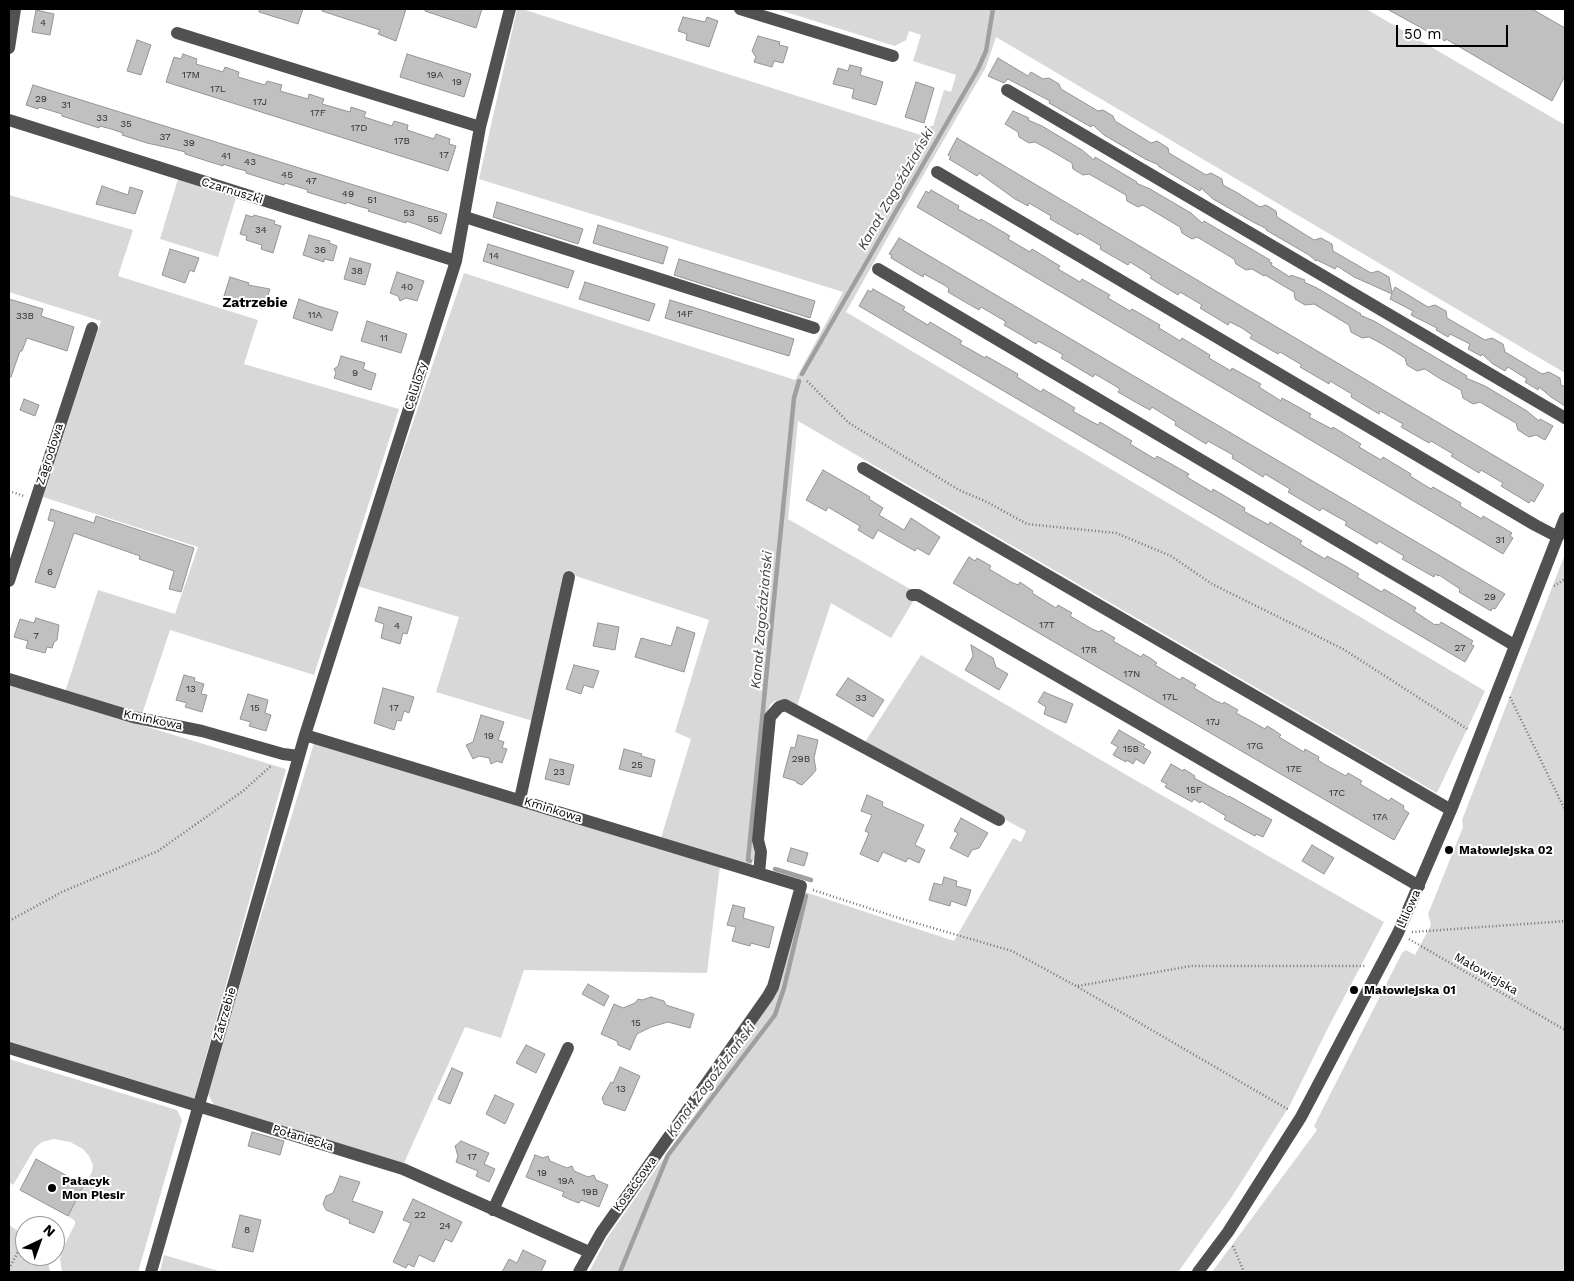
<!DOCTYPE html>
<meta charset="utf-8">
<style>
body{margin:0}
#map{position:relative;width:1574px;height:1281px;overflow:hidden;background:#fff;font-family:"Work Sans",sans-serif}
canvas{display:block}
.frame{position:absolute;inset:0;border:10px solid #000;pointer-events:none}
.north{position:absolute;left:15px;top:1216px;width:50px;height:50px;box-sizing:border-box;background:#fff;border:1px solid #999;border-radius:50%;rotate:42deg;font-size:14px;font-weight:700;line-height:20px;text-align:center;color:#000}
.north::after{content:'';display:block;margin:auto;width:18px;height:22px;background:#000;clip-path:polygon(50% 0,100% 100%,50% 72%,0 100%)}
.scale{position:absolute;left:1396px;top:25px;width:112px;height:22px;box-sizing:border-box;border:2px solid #000;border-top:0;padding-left:6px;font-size:15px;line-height:18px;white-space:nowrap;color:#000;-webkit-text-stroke:4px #fff;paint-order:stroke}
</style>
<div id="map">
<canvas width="1574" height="1281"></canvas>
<div class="frame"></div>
<div class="north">N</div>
<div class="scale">50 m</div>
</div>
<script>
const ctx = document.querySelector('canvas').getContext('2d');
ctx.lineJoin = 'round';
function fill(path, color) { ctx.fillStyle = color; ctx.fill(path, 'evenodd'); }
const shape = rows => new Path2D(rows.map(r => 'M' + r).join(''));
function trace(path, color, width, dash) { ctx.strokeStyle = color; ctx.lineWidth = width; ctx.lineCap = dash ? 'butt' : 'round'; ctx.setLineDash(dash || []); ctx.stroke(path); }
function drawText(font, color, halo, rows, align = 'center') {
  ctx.font = font + ' "Work Sans",sans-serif'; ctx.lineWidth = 4; ctx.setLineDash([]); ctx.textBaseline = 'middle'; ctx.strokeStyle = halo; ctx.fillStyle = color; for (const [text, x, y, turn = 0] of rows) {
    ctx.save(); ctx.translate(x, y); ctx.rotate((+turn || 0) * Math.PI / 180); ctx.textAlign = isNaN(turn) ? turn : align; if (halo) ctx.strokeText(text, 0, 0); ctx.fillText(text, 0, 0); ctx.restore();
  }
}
const green = shape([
 [517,9,522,9,924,136,926,128,929,129,930,126,933,126,944,90,951,92,956,75,913,61,921,35,909,31,906,40,895,46,776,9,1366,9,1565,125,1565,373,996,37,986,67,898,219,846,312,1485,691,1437,793,798,421,788,519,910,589,914,600,891,638,831,603,797,706,785,700,775,701,770,705,768,711,755,858,751,865,661,838,691,739,675,732,709,620,576,576,573,572,567,570,533,721,436,692,459,617,357,586,464,273,795,380,843,292,479,179],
 [178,179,236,198,218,257,160,239],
 [9,195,133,230,118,276,258,320,244,364,399,409,314,675,170,630,142,714,65,692,98,590,175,614,198,547,43,497,101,321,9,292],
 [1565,554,1565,1272,1212,1272,1317,1130,1314,1126,1402,953,1406,950,1415,955,1431,925,1428,914,1463,827,1462,820],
 [921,655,1130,777,1384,922,1329,1026,1290,1105,1233,1195,1178,1272,589,1272,607,1238,722,1076,774,996,802,891,954,941,1013,838,1021,842,1026,831,865,742],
 [9,685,286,769,194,1099,9,1043],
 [314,743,720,866,707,973,524,970,501,1038,465,1027,404,1163,215,1107,207,1092],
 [9,1059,177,1110,182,1120,138,1272,62,1272,60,1259,63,1248,75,1224,75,1221,68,1216,92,1172,93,1165,89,1156,83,1149,70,1142,54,1139,42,1142,35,1148,13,1185,9,1182],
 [9,1225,25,1236,25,1256,47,1256,50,1272,9,1272],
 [164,1255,222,1272,160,1272]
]);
const stream = shape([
 [802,374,978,69,986,51,993,9],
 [750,861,748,860,794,398,799,381],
 [775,869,811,880],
 [620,1272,668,1155,775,1015,784,988,806,896]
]);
const building = shape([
 [259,9,303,9,298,24,259,12,259,9],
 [322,9,406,9,396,41,378,34,380,30,322,11,322,9],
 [425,9,482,9,476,28,425,11,425,9],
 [1387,9,1532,9,1565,28,1565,76,1552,101,1446,39,1445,41,1387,9],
 [36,10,54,14,50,35,32,32,36,10],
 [683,17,705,22,707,17,718,21,709,47,686,40,687,34,678,31,683,17],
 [758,36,780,42,779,45,788,47,783,63,774,61,772,67,754,62,756,57,752,51,758,36],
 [137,40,151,45,141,75,127,71,137,40],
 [183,54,197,59,196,64,223,72,225,67,239,72,238,77,265,85,267,81,282,85,280,91,308,99,309,94,324,99,322,104,350,112,351,107,366,112,364,117,392,126,394,121,408,125,407,130,434,139,436,134,450,139,449,144,456,146,448,171,166,82,174,57,181,59,183,54],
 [407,54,471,74,464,97,400,77,407,54],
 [998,58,1028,76,1031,72,1043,79,1049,78,1059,84,1061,89,1098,111,1103,110,1113,116,1115,121,1151,143,1157,141,1168,148,1169,153,1206,175,1211,173,1222,179,1223,185,1236,192,1260,207,1266,205,1276,211,1277,217,1314,240,1321,238,1332,244,1333,251,1371,273,1378,271,1389,277,1392,293,1395,287,1428,307,1435,305,1446,311,1447,318,1459,325,1485,340,1492,338,1503,344,1505,352,1542,374,1549,372,1560,378,1561,385,1565,387,1565,406,1551,397,1539,387,1538,390,1525,382,1527,379,1508,367,1505,371,1493,364,1482,354,1481,356,1468,349,1470,344,1450,334,1448,337,1436,330,1437,328,1411,315,1413,311,1390,299,1392,294,1354,277,1337,266,1335,269,1317,260,1316,261,1309,255,1266,230,1267,229,1253,222,1213,199,1201,188,1200,191,1158,166,1159,165,1145,159,1104,135,1093,125,1091,127,1049,103,1050,101,1008,79,1004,83,988,76,998,58],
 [850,65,862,68,860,75,883,82,876,105,852,98,854,89,833,84,838,68,848,71,850,65],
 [916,82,934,88,924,123,905,117,916,82],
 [33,85,447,214,441,234,418,225,406,221,406,223,368,211,369,209,358,206,346,202,346,204,307,192,308,190,285,183,284,185,246,173,246,171,235,168,223,164,223,166,185,154,185,152,174,149,147,143,122,135,123,133,111,129,100,126,99,128,62,116,62,114,39,107,38,109,26,105,33,85],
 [1013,111,1029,118,1028,120,1042,126,1082,150,1094,160,1095,157,1137,182,1136,183,1150,189,1191,213,1202,223,1204,221,1270,260,1269,262,1272,263,1271,265,1290,277,1291,275,1305,280,1304,282,1317,288,1361,314,1360,315,1374,321,1467,376,1466,378,1485,386,1527,411,1539,421,1540,419,1553,426,1545,440,1536,435,1529,437,1518,430,1516,423,1495,411,1480,402,1473,404,1463,398,1461,390,1439,378,1425,369,1417,371,1407,365,1405,358,1384,345,1369,337,1362,338,1351,332,1349,325,1314,304,1305,305,1295,299,1294,292,1265,275,1264,276,1252,269,1246,270,1236,264,1234,259,1197,237,1192,239,1182,233,1180,227,1143,205,1138,207,1127,201,1126,195,1089,174,1083,175,1073,169,1072,163,1048,149,1035,142,1029,143,1019,137,1018,132,1005,124,1013,111],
 [957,138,1544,485,1534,502,1531,500,1529,503,1501,486,1503,483,1481,470,1479,473,1451,456,1453,454,1431,441,1429,443,1401,427,1403,424,1380,411,1379,414,1364,405,1351,397,1352,394,1340,387,1330,381,1329,384,1300,367,1302,365,1280,352,1278,354,1250,338,1252,335,1242,328,1230,322,1228,325,1200,308,1202,305,1180,292,1178,295,1150,278,1152,276,1130,262,1128,265,1100,249,1101,246,1079,233,1078,235,1050,219,1051,216,1029,203,1028,206,1015,199,979,173,977,176,949,159,951,157,948,155,957,138],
 [102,186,128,195,130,187,143,191,135,214,96,204,102,186],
 [931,190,959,206,958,209,980,221,981,219,1010,236,1008,239,1030,252,1032,249,1060,266,1058,269,1070,276,1080,282,1082,279,1110,295,1108,298,1130,311,1132,309,1160,325,1159,328,1169,334,1180,341,1182,338,1210,355,1209,358,1231,371,1232,368,1261,384,1259,387,1281,401,1282,398,1311,414,1309,417,1332,429,1333,427,1361,444,1359,447,1381,460,1383,457,1411,474,1410,476,1431,489,1433,487,1461,503,1460,506,1482,519,1483,516,1512,533,1510,536,1513,538,1503,554,917,207,926,191,929,193,931,190],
 [497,202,583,229,578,244,493,217,497,202],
 [246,215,253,217,254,215,265,218,275,221,274,224,281,226,273,253,261,249,262,245,246,240,247,236,240,234,246,215],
 [598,225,668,247,663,264,593,243,598,225],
 [309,235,330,241,329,243,337,246,333,261,324,259,324,262,303,255,309,235],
 [899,238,1505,594,1495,609,1492,608,1491,611,1459,592,1460,589,1439,575,1438,576,1435,574,1434,577,1402,559,1404,556,1382,543,1379,541,1377,544,1345,525,1347,522,1334,515,1322,508,1320,511,1288,492,1290,489,1265,474,1263,477,1232,458,1233,455,1208,441,1206,444,1175,425,1176,422,1152,407,1150,410,1137,403,1118,392,1120,389,1117,387,1095,374,1093,377,1061,358,1063,355,1060,353,1038,341,1036,344,1023,336,1004,325,1006,322,1003,320,981,307,979,310,965,302,948,292,949,289,946,286,924,274,923,277,891,258,892,255,889,254,899,238],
 [488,244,574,271,568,288,483,261,488,244],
 [170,249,199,258,194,272,190,270,185,283,162,275,170,249],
 [350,258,371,264,365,285,344,279,350,258],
 [679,259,815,301,810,318,674,275,679,259],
 [397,272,424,281,417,301,406,298,400,301,398,296,390,293,397,272],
 [230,277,249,283,248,285,270,289,263,309,224,296,230,277],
 [585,282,655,304,649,321,579,299,585,282],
 [873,289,905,307,903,310,916,318,928,325,930,322,962,341,960,344,973,351,985,358,986,356,1018,374,1017,377,1041,392,1043,389,1075,408,1073,411,1076,413,1098,425,1100,422,1132,441,1130,444,1155,459,1157,456,1189,474,1187,477,1190,479,1212,492,1213,489,1245,508,1244,511,1247,513,1269,525,1270,522,1283,530,1302,541,1300,544,1303,546,1325,559,1327,556,1342,564,1359,574,1357,577,1360,579,1382,592,1384,589,1406,602,1416,608,1414,611,1435,625,1436,624,1439,625,1441,622,1473,641,1471,644,1474,646,1465,662,859,306,868,290,871,292,873,289],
 [9,299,43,309,41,316,74,327,67,351,27,338,22,351,20,351,11,377,9,377,9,299],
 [299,299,318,306,338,312,332,331,293,318,299,299],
 [670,300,794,339,789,356,665,318,670,300],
 [367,321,407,334,401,353,361,341,367,321],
 [341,356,365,363,363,369,376,374,371,390,334,378,336,373,334,369,338,366,341,356],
 [24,399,39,405,35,416,20,410,24,399],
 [823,470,870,497,869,499,883,508,879,515,904,530,911,518,940,537,929,555,917,548,915,551,878,530,873,539,858,530,860,526,828,507,826,511,806,500,823,470],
 [51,509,94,523,96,516,194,548,181,592,169,589,174,571,139,559,140,556,74,533,55,588,35,582,55,522,48,520,51,509],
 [969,557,975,561,977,558,991,566,989,569,1011,582,1018,585,1020,582,1033,591,1032,593,1056,608,1058,605,1072,613,1070,616,1092,629,1099,632,1101,630,1115,638,1113,641,1141,657,1143,654,1150,658,1157,663,1155,665,1180,680,1182,677,1196,685,1194,688,1216,701,1223,704,1224,702,1238,710,1236,713,1251,721,1265,729,1267,726,1274,730,1281,735,1279,737,1304,752,1305,749,1319,757,1318,760,1324,764,1346,776,1348,773,1362,781,1360,784,1382,797,1389,801,1391,798,1404,806,1403,809,1409,813,1394,840,953,583,969,557],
 [379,607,412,617,407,634,403,633,400,644,381,638,384,624,375,621,379,607],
 [36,618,59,625,57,640,54,642,52,648,47,647,45,653,26,648,28,641,14,637,20,619,34,623,36,618],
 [598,623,619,627,615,650,593,646,598,623],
 [677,627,695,633,684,672,635,657,641,638,671,646,677,627],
 [971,645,993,658,996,667,1008,674,999,690,965,670,973,656,971,645],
 [574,665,599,671,593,688,584,685,581,694,566,689,574,665],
 [184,675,195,678,194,681,204,684,201,694,207,695,202,712,185,707,187,703,176,700,184,675],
 [848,678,884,700,873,717,836,695,848,678],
 [383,688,414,697,409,713,404,711,401,721,397,720,394,730,374,723,383,688],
 [1044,692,1073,704,1066,723,1044,714,1046,707,1038,702,1044,692],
 [248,694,268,700,265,713,271,715,266,731,249,726,251,722,240,719,248,694],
 [481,715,504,722,498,740,504,742,502,748,507,749,502,763,497,761,491,764,489,758,479,756,473,759,466,745,473,742,481,715],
 [1119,730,1145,745,1143,747,1151,752,1144,764,1136,759,1133,764,1127,760,1126,762,1113,755,1118,747,1111,743,1119,730],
 [798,735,818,740,814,758,816,770,812,775,802,785,797,783,796,781,783,777,791,747,795,748,798,735],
 [624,749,642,754,641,756,655,760,651,777,619,769,624,749],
 [550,759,574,765,569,785,545,779,550,759],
 [1171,764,1183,771,1184,769,1195,776,1194,778,1229,797,1229,796,1272,820,1263,837,1256,834,1255,836,1240,828,1224,819,1226,816,1201,801,1200,803,1194,799,1192,802,1165,787,1167,784,1161,781,1171,764],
 [867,795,883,802,882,806,924,825,915,845,925,850,919,863,908,858,906,862,883,852,878,862,860,854,869,833,865,831,872,815,861,811,867,795],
 [961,818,988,833,979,848,972,850,968,857,950,848,958,833,954,831,961,818],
 [1312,845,1334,858,1324,874,1302,861,1312,845],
 [791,848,808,853,804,866,787,861,791,848],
 [944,877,957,881,956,886,971,890,966,906,951,901,950,906,929,900,934,883,942,885,944,877],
 [733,905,745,908,743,918,774,927,769,948,751,943,750,946,732,941,736,927,727,925,733,905],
 [588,984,609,996,604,1006,582,994,588,984],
 [651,997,664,1001,666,1005,694,1014,690,1028,668,1022,651,1027,637,1034,630,1050,618,1045,617,1041,601,1034,614,1004,623,1008,635,1003,638,999,642,1000,651,997],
 [526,1045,545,1054,536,1073,516,1063,526,1045],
 [620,1067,640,1076,625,1111,604,1104,602,1098,611,1082,613,1083,620,1067],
 [452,1068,463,1073,450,1104,438,1099,452,1068],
 [495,1095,514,1104,505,1124,486,1114,495,1095],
 [252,1132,284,1141,280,1155,248,1146,252,1132],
 [461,1141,489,1153,484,1164,495,1169,489,1182,476,1176,478,1171,456,1162,458,1156,455,1146,461,1141],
 [535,1155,543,1158,548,1156,550,1161,567,1168,572,1166,574,1171,588,1177,594,1175,596,1180,608,1185,599,1207,581,1200,579,1203,571,1200,562,1196,564,1192,526,1177,535,1155],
 [36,1159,84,1185,68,1216,20,1190,36,1159],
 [340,1176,360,1182,352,1201,383,1212,374,1233,349,1223,350,1220,326,1210,323,1204,326,1196,333,1193,340,1176],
 [413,1199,462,1222,452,1242,445,1239,434,1262,419,1255,414,1267,408,1264,406,1268,393,1262,411,1223,403,1220,413,1199],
 [240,1215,261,1220,253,1252,232,1247,240,1215],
 [523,1250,546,1261,541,1272,502,1272,509,1259,517,1263,523,1250]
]);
const path = shape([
 [807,381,849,423,959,490,987,502,1027,524,1116,533,1171,556,1212,584,1343,649,1469,730],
 [9,491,24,496],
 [1554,586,1565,579],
 [1510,697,1565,810],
 [813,890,902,919,1012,951,1076,986,1289,1110],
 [9,921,62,892,158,851,243,791,272,765],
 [1412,932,1565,921],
 [1409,939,1565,1030],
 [1078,986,1191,966,1365,966],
 [1233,1246,1244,1272],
 [9,1269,25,1238]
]);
const minor = shape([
 [740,9,893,56],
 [177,33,480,127],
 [9,48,15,9],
 [1007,90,1565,418],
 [9,120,456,261],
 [937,172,1535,525,1558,537],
 [465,217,814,328],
 [878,269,1514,645],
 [863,468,1451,810],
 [9,581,92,328],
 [912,595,918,595,1419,886],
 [9,679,133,717,202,731,283,754,299,756],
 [305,735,801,886,773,987,768,996,601,1233,579,1272],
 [520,799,569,577],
 [759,873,761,852,758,840,770,717,779,707,785,705,999,820],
 [9,1048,403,1169,589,1252],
 [493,1210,568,1048],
 [151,1272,305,735,456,261,480,127,510,9],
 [1198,1272,1228,1232,1301,1117,1398,933,1451,810,1565,518]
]);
const markers = [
 [1449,850,5,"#000"],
 [1354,990,5,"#000"],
 [52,1188,5,"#000"]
];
const numberNames = [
 ["4",43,23],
 ["17M",191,75],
 ["19A",435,75],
 ["19",457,82],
 ["17L",218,89],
 ["29",41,99],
 ["17J",260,102],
 ["31",66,105],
 ["17F",318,113],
 ["33",102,118],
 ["35",126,124],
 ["17D",359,128],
 ["37",165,137],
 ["17B",402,141],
 ["39",189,143],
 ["17",444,155],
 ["41",226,156],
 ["43",250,162],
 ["45",287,175],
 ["47",311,181],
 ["49",348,194],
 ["51",372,200],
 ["53",409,213],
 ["55",433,219],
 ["34",261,230],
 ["36",320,250],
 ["14",494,256],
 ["38",357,271],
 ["40",407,287],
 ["14F",685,314],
 ["11A",315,315],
 ["33B",25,316],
 ["11",384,338],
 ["9",355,373],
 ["31",1500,540],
 ["6",50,572],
 ["29",1490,597],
 ["17T",1047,625],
 ["4",397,626],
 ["7",36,636],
 ["27",1460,648],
 ["17R",1089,650],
 ["17N",1132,674],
 ["13",191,689],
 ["17L",1170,697],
 ["33",861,698],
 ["15",255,708],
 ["17",394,708],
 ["17J",1213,722],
 ["19",489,736],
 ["17G",1255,746],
 ["15B",1131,749],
 ["29B",801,759],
 ["25",637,765],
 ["17E",1294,769],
 ["23",559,772],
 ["15F",1194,790],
 ["17C",1337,793],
 ["17A",1380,817],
 ["15",636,1023],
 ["13",621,1089],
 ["17",472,1157],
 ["19",542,1173],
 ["19A",566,1181],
 ["19B",590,1192],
 ["22",420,1215],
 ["24",445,1226],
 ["8",247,1230]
];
const streetNames = [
 ["Czarnuszki",232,191,17],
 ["Celulozy",416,386,-72],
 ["Zagrodowa",50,454,-72],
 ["Kminkowa",153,720,12],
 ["Kminkowa",553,810,17],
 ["Liliowa",1409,909,-66],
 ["Małowiejska",1486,974,30],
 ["Zatrzebie",225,1014,-74],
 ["Połaniecka",303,1138,17],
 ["Kosaćcowa",635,1184,-54]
];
const poiNames = [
 ["Małowiejska 02",1459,850],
 ["Małowiejska 01",1364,990],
 ["Pałacyk",62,1181],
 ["Mon Plesir",62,1195]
];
const waterNames = [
 ["Kanał Zagoździański",896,189,-60],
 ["Kanał Zagoździański",762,620,-85],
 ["Kanał Zagoździański",711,1080,-53]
];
const neighbourhoodNames = [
 ["Zatrzebie",255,303]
];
fill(green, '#d8d8d8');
trace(stream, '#9f9f9f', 4.5);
fill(building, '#c0c0c0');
trace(building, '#959595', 1);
trace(path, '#737373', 2.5, [1, 2.5]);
trace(minor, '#515151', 12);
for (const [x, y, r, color] of markers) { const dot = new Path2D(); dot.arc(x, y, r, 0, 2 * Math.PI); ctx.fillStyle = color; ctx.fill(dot); trace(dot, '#fff', 2); }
drawText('10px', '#303030', null, numberNames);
drawText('12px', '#000', '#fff', streetNames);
drawText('bold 12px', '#000', '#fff', poiNames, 'left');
drawText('italic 14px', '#404040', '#fff', waterNames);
drawText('bold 14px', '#000', '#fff', neighbourhoodNames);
</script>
